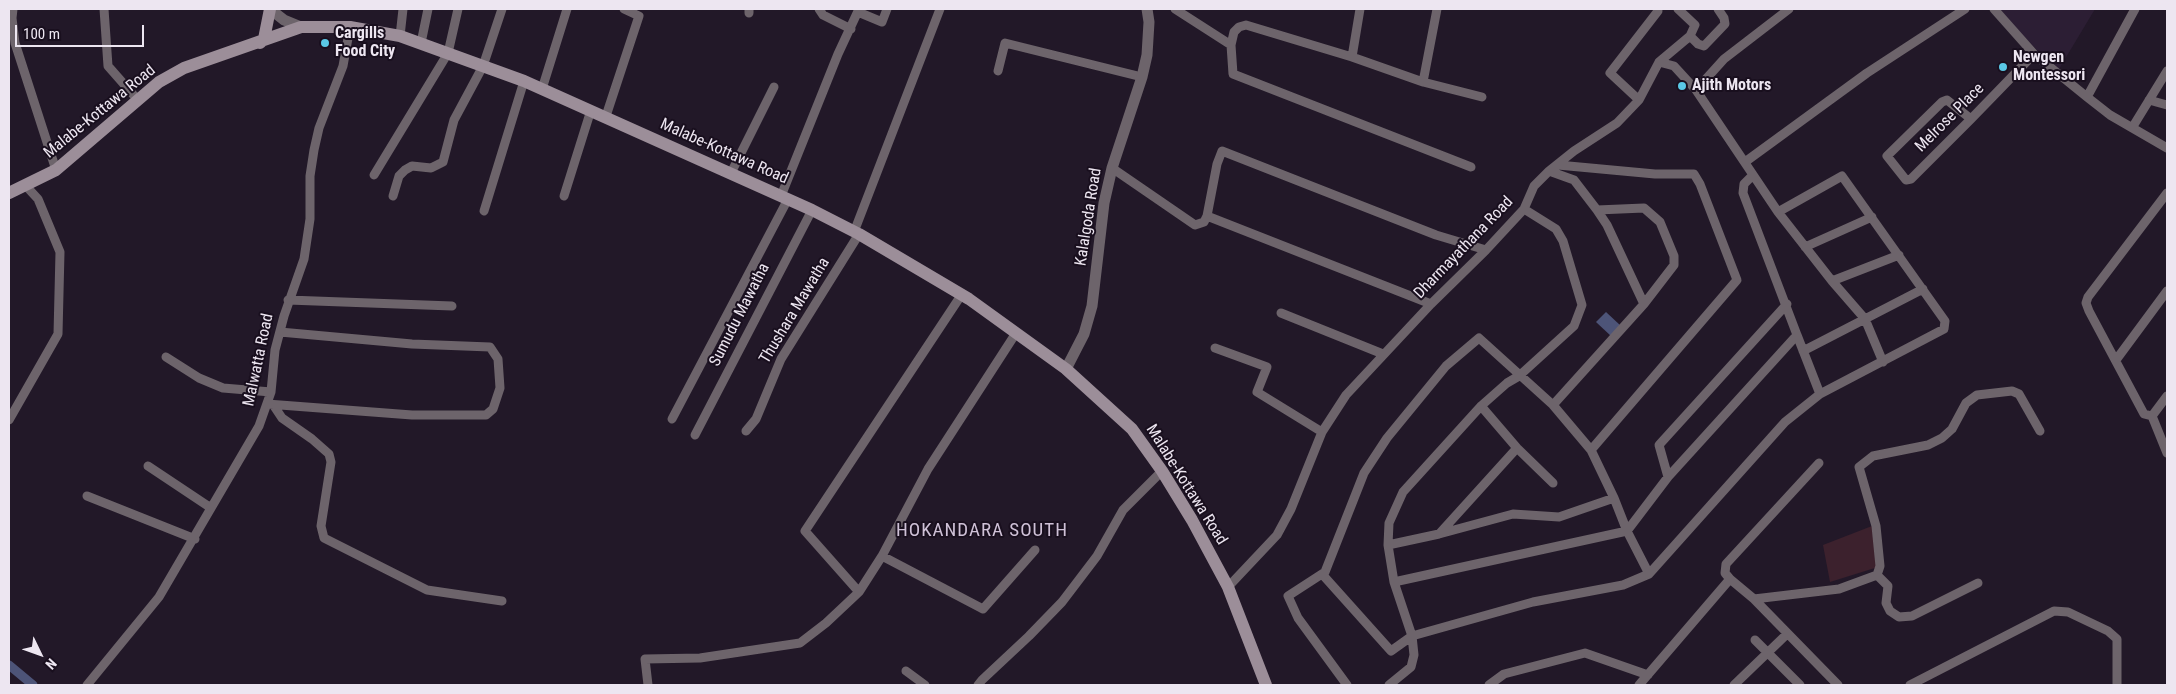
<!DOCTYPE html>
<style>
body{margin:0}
#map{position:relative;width:2176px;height:694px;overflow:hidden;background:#221828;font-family:"Roboto Condensed",sans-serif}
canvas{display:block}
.frame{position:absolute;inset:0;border:10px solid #ede6f1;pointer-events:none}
.north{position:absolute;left:15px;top:629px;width:50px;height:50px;-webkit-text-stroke:4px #190f1e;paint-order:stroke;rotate:132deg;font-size:14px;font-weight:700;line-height:20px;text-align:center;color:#ede6f1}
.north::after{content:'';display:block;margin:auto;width:18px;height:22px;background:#ede6f1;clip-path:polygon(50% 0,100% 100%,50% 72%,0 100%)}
.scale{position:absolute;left:15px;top:25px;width:129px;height:22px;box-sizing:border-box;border:2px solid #ede6f1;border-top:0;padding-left:6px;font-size:15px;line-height:18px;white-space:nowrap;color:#ede6f1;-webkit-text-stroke:4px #190f1e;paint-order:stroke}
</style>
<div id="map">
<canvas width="2176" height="694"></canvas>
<div class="frame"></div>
<div class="north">N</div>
<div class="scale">100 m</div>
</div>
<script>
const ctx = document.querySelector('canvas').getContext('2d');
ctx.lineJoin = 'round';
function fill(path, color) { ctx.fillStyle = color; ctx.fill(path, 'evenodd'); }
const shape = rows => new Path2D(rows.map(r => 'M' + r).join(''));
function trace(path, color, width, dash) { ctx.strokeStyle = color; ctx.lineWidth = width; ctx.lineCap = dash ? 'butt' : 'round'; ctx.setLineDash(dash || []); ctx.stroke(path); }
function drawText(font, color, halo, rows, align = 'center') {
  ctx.font = font + ' "Roboto Condensed",sans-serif'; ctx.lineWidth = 4; ctx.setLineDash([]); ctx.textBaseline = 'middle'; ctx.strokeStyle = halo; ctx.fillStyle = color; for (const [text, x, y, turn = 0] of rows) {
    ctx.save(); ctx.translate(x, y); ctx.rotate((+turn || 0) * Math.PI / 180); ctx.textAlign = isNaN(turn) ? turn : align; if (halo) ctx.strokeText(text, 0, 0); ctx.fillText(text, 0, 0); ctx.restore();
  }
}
const built = shape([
 [1998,9,2095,9,2059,69,2037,50]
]);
const green = shape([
 [1872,526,1878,567,1830,582,1823,545]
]);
const water = shape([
 [1606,312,1621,326,1612,337,1596,322]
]);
const canal = shape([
 [9,665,33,685]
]);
const minor = shape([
 [13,9,12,18,15,43,56,170],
 [104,9,108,66,137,99],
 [819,9,823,15,851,29],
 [1175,9,1231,45],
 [1994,9,2034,54,2087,97,2110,115,2167,148],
 [858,12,882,22,887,9],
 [749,13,749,9],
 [400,36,403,9],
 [1690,36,1698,44,1704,46,1725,24,1724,18,1718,9],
 [421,43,428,9],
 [1352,57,1360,9],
 [1659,62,1690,36,1695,25,1678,9],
 [998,71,1005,43,1142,77],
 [1423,82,1437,9],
 [542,89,567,9],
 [1696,90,1778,212,1832,281,1865,319,1883,362],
 [2087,97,2135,9],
 [1639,100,1610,73,1658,11],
 [2149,100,2167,105],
 [606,116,639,16,624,9],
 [1971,119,1947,100,1942,102,1887,156,1906,180,1911,179,1971,119,2034,54],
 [2132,128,2167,71],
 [1745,162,1867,73,1965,9],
 [1558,165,1655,174,1694,174,1700,184,1737,280,1591,450],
 [1471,167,1233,74,1231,45,1234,32,1239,27,1246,25,1352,57,1423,82,1482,97],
 [1112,168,1195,225,1204,222,1207,216,1217,164,1222,151,1436,235,1486,250],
 [1549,171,1574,180,1597,210,1607,225,1644,304],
 [731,173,774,87],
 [374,175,448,53,458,9],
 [393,196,399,176,405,170,412,166,431,168,443,162,454,120,483,66,502,9],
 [564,196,591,110],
 [781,196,838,54,859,9],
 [1597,210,1644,208,1660,222,1674,256,1674,265,1644,304,1553,405,1591,450,1614,498,1627,531],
 [484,211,524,81],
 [1207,216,1431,304],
 [854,232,940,9],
 [1805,247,1872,217],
 [1832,281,1899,255],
 [288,300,452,306],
 [1281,313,1383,354],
 [1016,333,928,469,882,556,983,609,1035,550],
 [1797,335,1820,394],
 [1215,348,1267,367,1257,392,1322,432],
 [1803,351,1923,289],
 [166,357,199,378,223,388,271,392],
 [2116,360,2167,291],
 [267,404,412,415,486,415,493,409,500,388,498,359,490,347,412,344,280,332],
 [274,406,282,418,312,439,329,454,331,462,321,526,324,538,427,590,502,601],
 [1481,406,1517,448,1553,483],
 [2152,416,2144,414,2089,311,2086,303,2088,297,2167,193],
 [2152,416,2167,453],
 [2152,416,2167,396],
 [672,419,788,199],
 [9,420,58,334,60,252,38,199,26,186],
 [746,431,756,419,781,359,859,234],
 [695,435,812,210],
 [148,466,211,508],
 [1668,477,1659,445,1787,304],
 [87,496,195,539],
 [1627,531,1668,477,1797,335,1743,193,1744,184,1752,176],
 [1440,533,1517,448],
 [1388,545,1439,534,1513,514,1559,517,1614,498],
 [1322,574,1391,651,1412,636,1533,602,1623,585,1649,574,1785,422,1820,394,1944,329,1945,321,1842,176,1778,212],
 [1877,575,1888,586,1886,603,1890,611,1899,617,1912,616,1978,583],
 [1730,579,1725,573,1726,564,1819,463],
 [1394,582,1627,531,1649,574],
 [1228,587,1277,535,1291,509,1322,432,1346,395,1431,304,1486,250,1524,209,1534,186,1549,171,1574,151,1617,123,1639,100,1659,62,1674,66,1696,90,1724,59,1789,9],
 [859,592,882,556],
 [1754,599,1839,589,1877,575,1880,566,1876,526,1859,467,1873,456,1928,445,1942,438,1952,429,1966,403,1977,395,2012,391,2019,394,2040,431],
 [1755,640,1800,685],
 [906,671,925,685],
 [87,685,159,597,259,426,271,392,275,350,284,316,304,259,310,219,310,176,314,150,319,128,343,66,350,27],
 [648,685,645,659,700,658,800,643,826,623,859,592,805,531,962,294],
 [978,685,982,680,1029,636,1062,602,1097,556,1123,510,1162,471],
 [1347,685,1298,618,1288,596,1325,572,1364,473,1387,438,1446,366,1479,338,1553,405],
 [1389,685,1411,667,1414,655,1412,636,1394,582,1388,545,1389,523,1403,492,1481,406,1507,383,1519,376,1574,326,1582,305,1563,241,1556,229,1524,209],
 [1489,685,1504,674,1585,653,1648,675],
 [1639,685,1730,579,1754,599,1838,685],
 [1734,685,1787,634],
 [1910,685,2054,611,2068,612,2108,631,2117,639,2117,685]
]);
const tertiary = shape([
 [270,9,284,20,301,27],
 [1066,369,1084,334,1092,306,1104,203,1112,168,1142,77,1147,55,1149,22,1147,9]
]);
const secondary = shape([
 [260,43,264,39,270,9],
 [9,193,56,170,159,82,184,68,301,27,350,27,400,36,524,81,812,210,859,234,969,299,1066,369,1132,429,1162,471,1192,520,1228,587,1266,685]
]);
const markers = [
 [325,43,5,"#5ac8e6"],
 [2003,67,5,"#5ac8e6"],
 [1682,86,5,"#5ac8e6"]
];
const poiNames = [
 ["Cargills",335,34],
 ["Food City",335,52],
 ["Newgen",2013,58],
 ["Montessori",2013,76],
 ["Ajith Motors",1692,86]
];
const streetNames = [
 ["Malabe-Kottawa Road",100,112,-39],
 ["Melrose Place",1950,118,-45],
 ["Malabe-Kottawa Road",724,152,24],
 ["Kalalgoda Road",1089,217,-81],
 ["Dharmayathana Road",1464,248,-46],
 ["Thushara Mawatha",795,311,-59],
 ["Sumudu Mawatha",740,315,-63],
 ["Malwatta Road",259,360,-78],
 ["Malabe-Kottawa Road",1186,485,58]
];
const quarterNames = [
 ["HOKANDARA SOUTH",982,531]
];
fill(built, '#2c1e34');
fill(green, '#3c212d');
fill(water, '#4d5478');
trace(canal, '#4d5478', 9);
trace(minor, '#6d646b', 9);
trace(tertiary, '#6d646b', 11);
trace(secondary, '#9c8e99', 12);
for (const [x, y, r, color] of markers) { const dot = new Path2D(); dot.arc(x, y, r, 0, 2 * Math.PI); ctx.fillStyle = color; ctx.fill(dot); trace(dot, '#190f1e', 2); }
drawText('bold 16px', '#ede6f1', '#190f1e', poiNames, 'left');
drawText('16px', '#ede6f1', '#190f1e', streetNames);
ctx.letterSpacing = '1px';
drawText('19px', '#cfc1d7', '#190f1e', quarterNames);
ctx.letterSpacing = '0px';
</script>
